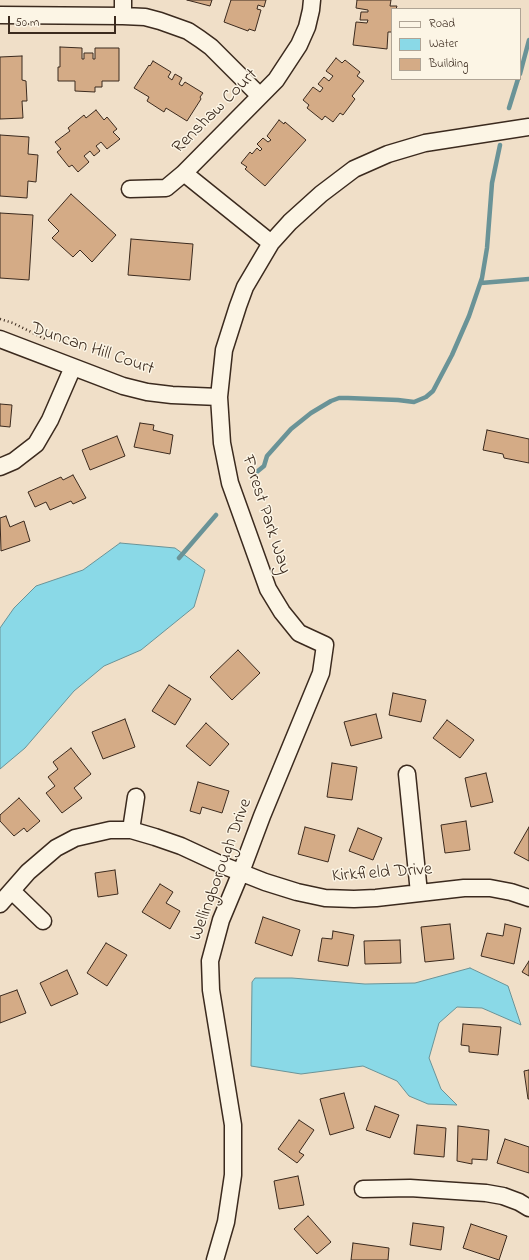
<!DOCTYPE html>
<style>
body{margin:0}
#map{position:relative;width:529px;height:1260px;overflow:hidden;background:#f0dfc8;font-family:"Indie Flower",sans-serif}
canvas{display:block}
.legend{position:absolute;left:391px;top:8px;width:130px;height:72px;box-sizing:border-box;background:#fcf5e5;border:1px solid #afa495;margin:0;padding:5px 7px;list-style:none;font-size:12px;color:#3b2a1e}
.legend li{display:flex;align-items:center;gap:8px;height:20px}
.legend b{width:20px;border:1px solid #afa495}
.scale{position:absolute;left:8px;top:16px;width:108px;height:18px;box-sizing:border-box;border:2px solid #3b2a1e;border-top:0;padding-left:5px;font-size:12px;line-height:14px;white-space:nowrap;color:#3b2a1e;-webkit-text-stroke:3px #fcf5e5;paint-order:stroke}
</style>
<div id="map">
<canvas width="529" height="1260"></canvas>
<ul class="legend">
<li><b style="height:5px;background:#fcf5e5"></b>Road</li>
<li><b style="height:11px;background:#8ad9e7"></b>Water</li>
<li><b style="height:11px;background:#d4ab86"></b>Building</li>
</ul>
<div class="scale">50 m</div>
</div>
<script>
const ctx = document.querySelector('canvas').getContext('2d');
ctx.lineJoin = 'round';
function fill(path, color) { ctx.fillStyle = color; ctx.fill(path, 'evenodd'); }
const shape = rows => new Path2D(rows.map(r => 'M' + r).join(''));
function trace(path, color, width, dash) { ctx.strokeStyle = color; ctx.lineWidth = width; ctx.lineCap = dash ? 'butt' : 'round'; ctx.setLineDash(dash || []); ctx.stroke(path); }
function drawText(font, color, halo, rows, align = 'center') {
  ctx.font = font + ' "Indie Flower",sans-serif'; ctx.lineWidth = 3; ctx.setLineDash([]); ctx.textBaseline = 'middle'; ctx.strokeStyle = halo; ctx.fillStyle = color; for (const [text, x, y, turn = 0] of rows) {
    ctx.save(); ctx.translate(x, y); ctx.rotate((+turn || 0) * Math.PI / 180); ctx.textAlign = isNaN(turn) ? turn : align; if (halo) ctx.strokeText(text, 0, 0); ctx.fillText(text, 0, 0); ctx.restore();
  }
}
const water = shape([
 [120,543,175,548,205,570,194,607,141,650,104,666,74,691,25,748,0,769,0,628,14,608,36,586,83,570,120,543],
 [470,968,508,986,521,1025,482,1008,457,1007,439,1023,429,1058,441,1089,457,1105,428,1104,409,1096,397,1081,363,1066,301,1074,251,1066,252,982,255,978,292,978,365,984,415,983,470,968]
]);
const stream = shape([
 [520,74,529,40],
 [509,108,518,79],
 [481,283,529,279],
 [253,475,264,466,267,456,291,429,311,413,331,401,339,398,348,398,398,400,414,402,426,397,433,391,452,355,469,316,482,278,487,248,492,183,500,145],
 [179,558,216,515]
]);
const building = shape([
 [187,0,212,0,210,6,187,0],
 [231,0,266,0,264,7,258,5,257,9,261,10,255,31,249,29,248,31,224,22,231,0],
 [357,0,391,0,390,6,397,6,396,9,392,9,392,32,388,32,387,49,353,45,356,22,367,23,368,20,360,20,361,12,368,12,368,10,356,8,357,0],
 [60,47,82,48,82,59,84,59,84,53,93,53,93,59,95,59,95,48,119,48,119,81,102,81,102,87,95,87,95,92,75,91,75,81,58,81,58,67,60,67,60,47],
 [22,56,22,80,26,81,27,101,22,101,23,118,0,119,0,57,22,56],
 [336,58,342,63,345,60,360,72,357,76,364,81,352,96,355,99,343,115,340,113,333,122,325,116,322,120,307,108,309,105,303,100,313,87,320,92,323,88,318,84,324,77,329,81,333,76,326,71,336,58],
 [153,61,171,72,168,77,172,80,175,74,182,78,179,84,182,86,185,82,203,93,200,97,201,99,187,121,166,108,164,112,147,101,149,97,134,88,149,65,150,66,153,61],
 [96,110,104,120,107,117,117,129,113,132,120,139,107,149,101,142,96,146,100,151,94,156,90,151,84,156,89,162,78,172,72,165,69,167,57,152,61,149,55,142,70,131,68,128,84,115,86,118,96,110],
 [279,120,284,124,285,122,306,140,265,186,245,169,247,167,241,163,250,152,252,154,257,148,260,151,262,149,257,144,263,138,268,142,271,140,267,136,279,120],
 [0,135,29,137,28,154,38,155,36,182,28,181,27,198,0,196,0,135],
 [71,194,116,235,92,262,80,250,73,257,52,238,59,231,48,220,71,194],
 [0,213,33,215,29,280,0,278,0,213],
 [131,239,193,244,190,280,128,275,131,239],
 [0,404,12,405,10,427,0,426,0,404],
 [140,423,154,425,153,430,173,435,170,454,134,447,140,423],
 [487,430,529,439,529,463,504,458,503,454,483,450,487,430],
 [117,436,125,456,90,470,82,450,117,436],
 [73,475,86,498,73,504,71,501,50,510,46,502,35,507,28,492,61,477,63,480,73,475],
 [6,516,10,527,24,521,30,541,1,551,0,518,6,516],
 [238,650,260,673,232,700,210,677,238,650],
 [169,685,191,699,175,725,152,711,169,685],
 [393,693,426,700,421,722,389,715,393,693],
 [376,714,382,738,351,746,344,722,376,714],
 [125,719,135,747,103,759,92,732,125,719],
 [447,720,474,740,460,758,433,738,447,720],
 [206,723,229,744,210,766,186,746,206,723],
 [71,748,91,774,74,788,82,798,62,813,46,793,55,786,48,777,58,769,53,762,71,748],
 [332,763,357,767,352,800,327,797,332,763],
 [486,773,493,802,471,807,465,778,486,773],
 [198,782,229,791,222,813,202,807,200,814,190,811,198,782],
 [19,798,40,821,27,832,24,828,14,836,0,821,0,815,19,798],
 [466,821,470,850,445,853,441,825,466,821],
 [305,827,335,835,328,862,298,854,305,827],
 [529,827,529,861,514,853,529,827],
 [358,828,382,838,373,860,349,851,358,828],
 [115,870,118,894,98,897,95,873,115,870],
 [160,884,173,892,166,903,180,911,170,929,142,912,160,884],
 [263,917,300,930,292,956,255,943,263,917],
 [450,924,454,959,425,962,421,927,450,924],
 [505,924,521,928,514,964,481,956,487,933,503,936,505,924],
 [333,931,354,935,348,966,318,961,322,938,332,939,333,931],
 [400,940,401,963,365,964,364,941,400,940],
 [106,943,127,955,107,986,87,973,106,943],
 [529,961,529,976,522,972,529,961],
 [67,970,78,994,51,1006,40,983,67,970],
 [17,990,26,1013,0,1023,0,996,17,990],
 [463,1024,501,1027,498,1055,469,1052,469,1046,461,1045,463,1024],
 [529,1070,529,1099,528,1099,524,1071,529,1070],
 [344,1093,354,1128,330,1135,320,1099,344,1093],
 [375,1106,399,1115,390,1138,366,1130,375,1106],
 [299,1120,314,1130,299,1152,304,1155,297,1163,278,1149,299,1120],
 [417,1125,446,1128,444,1157,414,1154,417,1125],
 [458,1126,489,1130,487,1160,472,1159,472,1164,457,1161,458,1126],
 [505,1139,529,1147,529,1173,497,1163,505,1139],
 [298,1176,304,1205,279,1209,274,1181,298,1176],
 [308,1216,331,1242,317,1254,294,1229,308,1216],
 [413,1223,444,1227,441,1250,410,1245,413,1223],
 [471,1224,507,1236,499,1260,463,1248,471,1224],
 [353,1243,389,1248,388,1260,351,1260,353,1243]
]);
const path = shape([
 [0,319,13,323,47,340]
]);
const street = shape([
 [0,15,123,16,145,17,160,21,188,31,200,39,211,47,260,96],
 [123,16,123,0],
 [130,189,166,188,184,173],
 [271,243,184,173,276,80,299,45,307,27,311,10,312,0],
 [0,339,123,386,147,392,172,395,219,397],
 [0,467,14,461,36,444,50,420,73,367],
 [407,774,419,893],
 [131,830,136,797],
 [12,891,43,921],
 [0,904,28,872,56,848,75,838,110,830,131,830,155,837,181,846,222,865,265,882,297,892,325,898,354,899,376,898,464,888,490,888,511,892,529,898],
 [363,1189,410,1188,486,1193,503,1196,519,1202,529,1208],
 [215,1260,226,1222,233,1175,233,1125,211,990,210,961,221,920,241,872,262,816,321,673,325,645,299,633,282,612,268,589,230,483,222,443,219,397,224,350,238,306,245,287,271,243,290,222,321,194,354,169,388,154,425,143,529,127]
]);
const streetNames = [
 ["Renshaw Court",216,112,-45],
 ["Duncan Hill Court",92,350,19],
 ["Forest Park Way",265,515,72],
 ["Wellingborough Drive",222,870,-70],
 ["Kirkfield Drive",382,874,-4]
];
fill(water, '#8ad9e7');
trace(water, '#6a9397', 1);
trace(stream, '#6a9397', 4.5);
fill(building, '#d4ab86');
trace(building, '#3b2a1e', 1);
trace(street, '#3b2a1e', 19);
trace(path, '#3b2a1e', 2.5, [1, 3]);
trace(street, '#fcf5e5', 16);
drawText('18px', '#3b2a1e', '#fcf5e5', streetNames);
</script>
